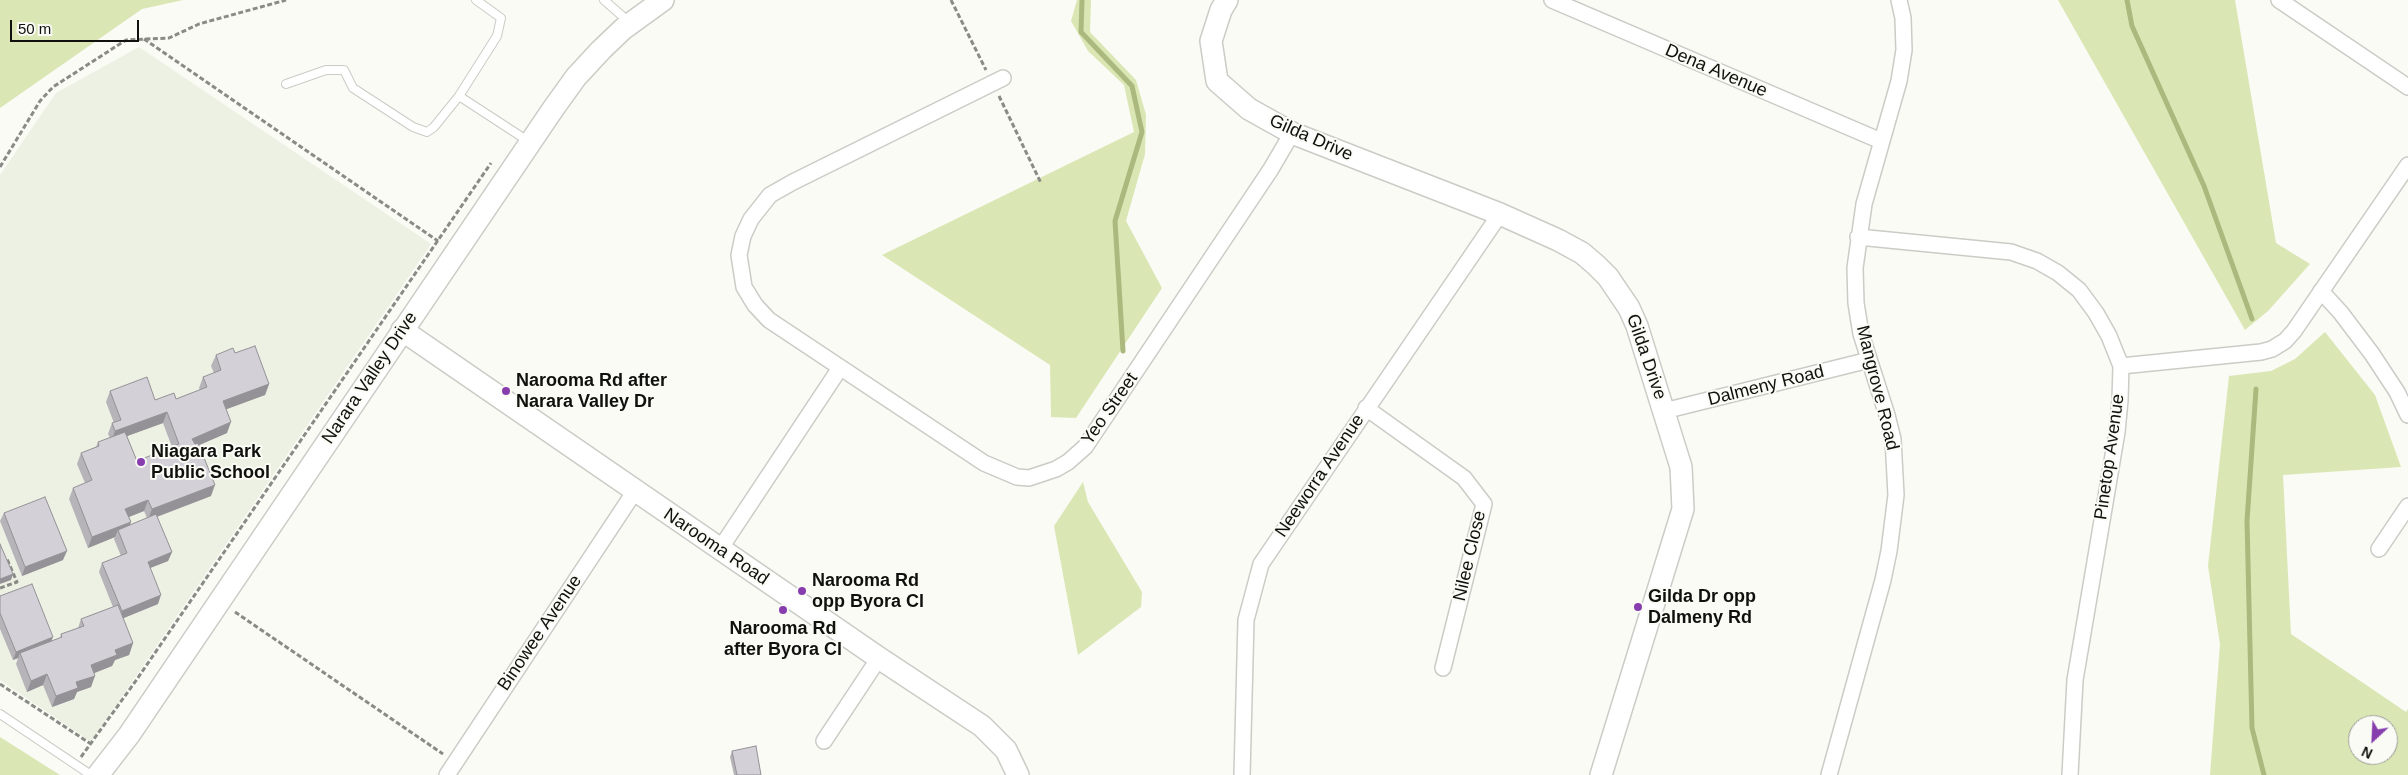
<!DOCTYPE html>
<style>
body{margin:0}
#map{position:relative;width:2408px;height:775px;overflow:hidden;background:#f9fbf4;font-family:Arial,sans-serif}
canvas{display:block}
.north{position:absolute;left:2348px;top:715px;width:50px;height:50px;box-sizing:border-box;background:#f9fbf4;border:1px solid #9c9d98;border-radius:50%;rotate:205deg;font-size:14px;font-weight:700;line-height:20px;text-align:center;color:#10100e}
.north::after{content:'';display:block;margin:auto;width:18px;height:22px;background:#873dae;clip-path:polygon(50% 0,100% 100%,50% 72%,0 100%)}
.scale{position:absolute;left:10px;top:20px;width:129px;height:22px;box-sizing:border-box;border:2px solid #10100e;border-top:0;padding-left:6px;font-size:15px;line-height:18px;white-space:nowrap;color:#10100e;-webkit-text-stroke:4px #f9fbf4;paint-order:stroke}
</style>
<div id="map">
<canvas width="2408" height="775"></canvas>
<div class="north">N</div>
<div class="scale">50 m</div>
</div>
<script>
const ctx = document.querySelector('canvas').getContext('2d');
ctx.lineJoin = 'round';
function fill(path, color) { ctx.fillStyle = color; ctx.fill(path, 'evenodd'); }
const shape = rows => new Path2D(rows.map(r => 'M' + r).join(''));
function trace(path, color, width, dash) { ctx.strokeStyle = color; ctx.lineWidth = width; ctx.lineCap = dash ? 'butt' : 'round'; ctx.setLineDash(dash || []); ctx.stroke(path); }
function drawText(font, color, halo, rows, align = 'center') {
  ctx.font = font + ' Arial,sans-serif'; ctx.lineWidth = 4; ctx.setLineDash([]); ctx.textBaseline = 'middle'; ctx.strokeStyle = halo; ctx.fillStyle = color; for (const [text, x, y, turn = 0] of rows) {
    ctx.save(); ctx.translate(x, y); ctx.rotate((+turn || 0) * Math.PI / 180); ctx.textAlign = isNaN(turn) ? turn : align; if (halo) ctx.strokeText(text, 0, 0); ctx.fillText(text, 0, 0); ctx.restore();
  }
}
const built = shape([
 [139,47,431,244,91,742,0,680,0,175,56,93]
]);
const green = shape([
 [0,0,183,0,142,9,0,108],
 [1077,0,1091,0,1090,32,1136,80,1146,115,1145,154,1126,221,1162,288,1076,418,1051,417,1050,365,882,255,1134,132,1124,85,1088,51,1071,21],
 [2058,0,2235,0,2276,243,2310,264,2268,311,2245,330],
 [2325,332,2375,395,2401,467,2283,475,2291,634,2406,712,2408,709,2408,775,2210,775,2220,644,2208,566,2229,376,2271,371,2295,359],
 [2358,725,2388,725,2388,755,2358,755],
 [1083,482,1088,502,1142,592,1141,607,1078,655,1054,526],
 [0,737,60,775,0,775]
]);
const stream = shape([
 [1082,0,1081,32,1132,86,1142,132,1115,221,1123,351],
 [2127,0,2132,26,2204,186,2252,319],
 [2256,389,2247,521,2252,728,2264,775]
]);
const path = shape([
 [951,0,986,70],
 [144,39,438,241],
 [999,96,1041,183],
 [0,167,40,101,53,87,126,40,169,38,199,24,286,0],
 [0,588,17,582,7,559],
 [235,612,443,754],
 [0,684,91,744],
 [81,757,135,682,491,163]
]);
const lane = shape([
 [604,0,629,22],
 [286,84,326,70,344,70,353,88,413,127,427,132,434,127,459,96,497,36,501,18,476,0],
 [459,96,528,141],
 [0,714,91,775]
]);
const street = shape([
 [1552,0,1881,141],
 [2279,0,2408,87],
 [1003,78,793,182,770,195,751,219,743,236,739,255,744,287,755,305,769,320,984,463,1017,477,1029,478,1056,469,1068,462,1085,447,1271,169,1292,133],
 [1858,237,2011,252,2037,261,2058,273,2079,290,2096,313,2109,336,2121,366,2120,400,2117,432,2075,680,2070,775],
 [2321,291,2341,313,2372,354,2397,392,2408,415],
 [2121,366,2261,352,2272,349,2285,341,2294,331,2408,165],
 [1366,408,1464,478,1484,504,1443,668],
 [1664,411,1869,360],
 [720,549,840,368],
 [2379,549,2408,506],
 [824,741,879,658],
 [447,775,635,491],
 [1242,775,1246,620,1261,564,1500,214],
 [1829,775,1883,580,1889,551,1896,495,1893,439,1887,415,1861,334,1856,303,1855,268,1864,204,1899,81,1904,50,1903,18,1899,0]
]);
const secondary = shape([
 [1227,0,1221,10,1211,41,1217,81,1249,109,1292,133,1500,214,1558,240,1582,253,1596,265,1608,277,1629,308,1637,326,1681,467,1683,509,1601,775],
 [402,330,879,658,982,726,1006,750,1018,775],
 [98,775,129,735,553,109,576,77,601,50,623,29,663,0]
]);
const wall = shape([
 [235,353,269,384,265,395,226,409,227,433,199,445,211,496,157,517,172,552,168,561,150,568,158,604,123,618,133,643,129,655,115,660,112,666,94,673,91,687,77,692,74,699,52,707,43,685,27,692,16,664,18,658,13,660,0,629,0,596,52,641,60,638,61,634,78,628,81,619,113,607,99,572,102,563,121,556,114,539,115,537,88,548,69,499,73,488,85,483,77,464,81,453,96,447,98,442,110,438,108,434,112,423,114,423,106,402,110,391,155,400,176,399,200,390,199,388,203,377,214,373,211,366,216,355],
 [163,423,172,447,137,461,127,436],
 [144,511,147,518,129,525,131,522,129,517],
 [4,513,63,560,22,576,0,521],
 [732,751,761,775,734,775,730,757]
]);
const shadedWall = shape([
 [269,384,265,395,219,412,223,401],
 [167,412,163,423,111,442,115,431],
 [231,422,227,433,188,450,192,439],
 [215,485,211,496,148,520,152,509],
 [148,500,144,511,121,520,125,509],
 [131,522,127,533,118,530,115,537,88,548,92,537],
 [67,551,63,560,22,576,25,567],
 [172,552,168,561,145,570,148,562],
 [13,574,11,580,0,584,0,579],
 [161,595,158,604,119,620,122,611],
 [53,637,50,645,20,653,18,658,13,660,16,652],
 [133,643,129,655,115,660,112,666,87,676,91,665,115,650],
 [47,674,43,685,27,692,31,681],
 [95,676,91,687,77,692,74,699,52,707,56,696,76,682]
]);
const building = shape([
 [255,346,269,384,223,401,231,422,192,439,195,444,198,443,215,485,152,509,148,500,125,509,131,522,92,537,73,488,92,480,81,453,99,446,98,442,125,432,137,461,179,444,167,412,115,431,112,423,121,420,110,391,147,377,155,400,174,393,176,399,207,387,203,377,221,370,216,355,233,348,235,353,255,346],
 [45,497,67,551,25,567,4,513,45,497],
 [156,514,172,552,148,562,161,595,122,611,102,563,127,553,118,530,156,514],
 [0,544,13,574,0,579,0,544],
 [32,584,53,637,16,652,0,613,0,596,32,584],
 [118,605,133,643,115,650,117,655,91,665,95,676,76,682,78,688,56,696,47,674,31,681,20,653,62,637,61,634,84,626,81,619,118,605],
 [756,746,761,775,737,775,732,751,756,746]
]);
const markers = [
 [506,391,5,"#873dae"],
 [141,462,5,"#873dae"],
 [802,591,5,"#873dae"],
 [1638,607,5,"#873dae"],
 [783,610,5,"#873dae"]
];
const streetNames = [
 ["Dena Avenue",1716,71,23],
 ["Gilda Drive",1311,138,24],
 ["Gilda Drive",1646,357,71],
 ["Narara Valley Drive",370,378,-56],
 ["Dalmeny Road",1766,386,-14],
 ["Mangrove Road",1877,388,76],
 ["Yeo Street",1110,409,-55],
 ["Pinetop Avenue",2110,457,-82],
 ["Neeworra Avenue",1320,476,-56],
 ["Narooma Road",716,547,34],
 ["Nilee Close",1470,556,-77],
 ["Binowee Avenue",540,633,-56]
];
const poiNames = [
 ["Narooma Rd after",516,381],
 ["Narara Valley Dr",516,402],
 ["Niagara Park",151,452],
 ["Public School",151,473],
 ["Narooma Rd",812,581],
 ["opp Byora Cl",812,602],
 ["Gilda Dr opp",1648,597],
 ["Dalmeny Rd",1648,618],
 ["Narooma Rd",783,629,"center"],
 ["after Byora Cl",783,650,"center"]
];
fill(built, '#edf1e3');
fill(green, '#dae7b4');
trace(stream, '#abb97e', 5);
trace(lane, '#caccc6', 10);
trace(street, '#caccc6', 18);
trace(secondary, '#caccc6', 24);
trace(path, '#8a8b86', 3, [5, 2.5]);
trace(lane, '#fff', 8);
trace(street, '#fff', 15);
trace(secondary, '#fff', 21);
fill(wall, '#b6b3b9');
fill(shadedWall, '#949296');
fill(building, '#d4d0d7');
trace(building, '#949296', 1);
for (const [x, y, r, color] of markers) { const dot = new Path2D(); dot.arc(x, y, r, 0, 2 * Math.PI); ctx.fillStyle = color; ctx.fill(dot); trace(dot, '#f9fbf4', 2); }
drawText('18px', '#10100e', '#f9fbf4', streetNames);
drawText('bold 18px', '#10100e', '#f9fbf4', poiNames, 'left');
</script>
